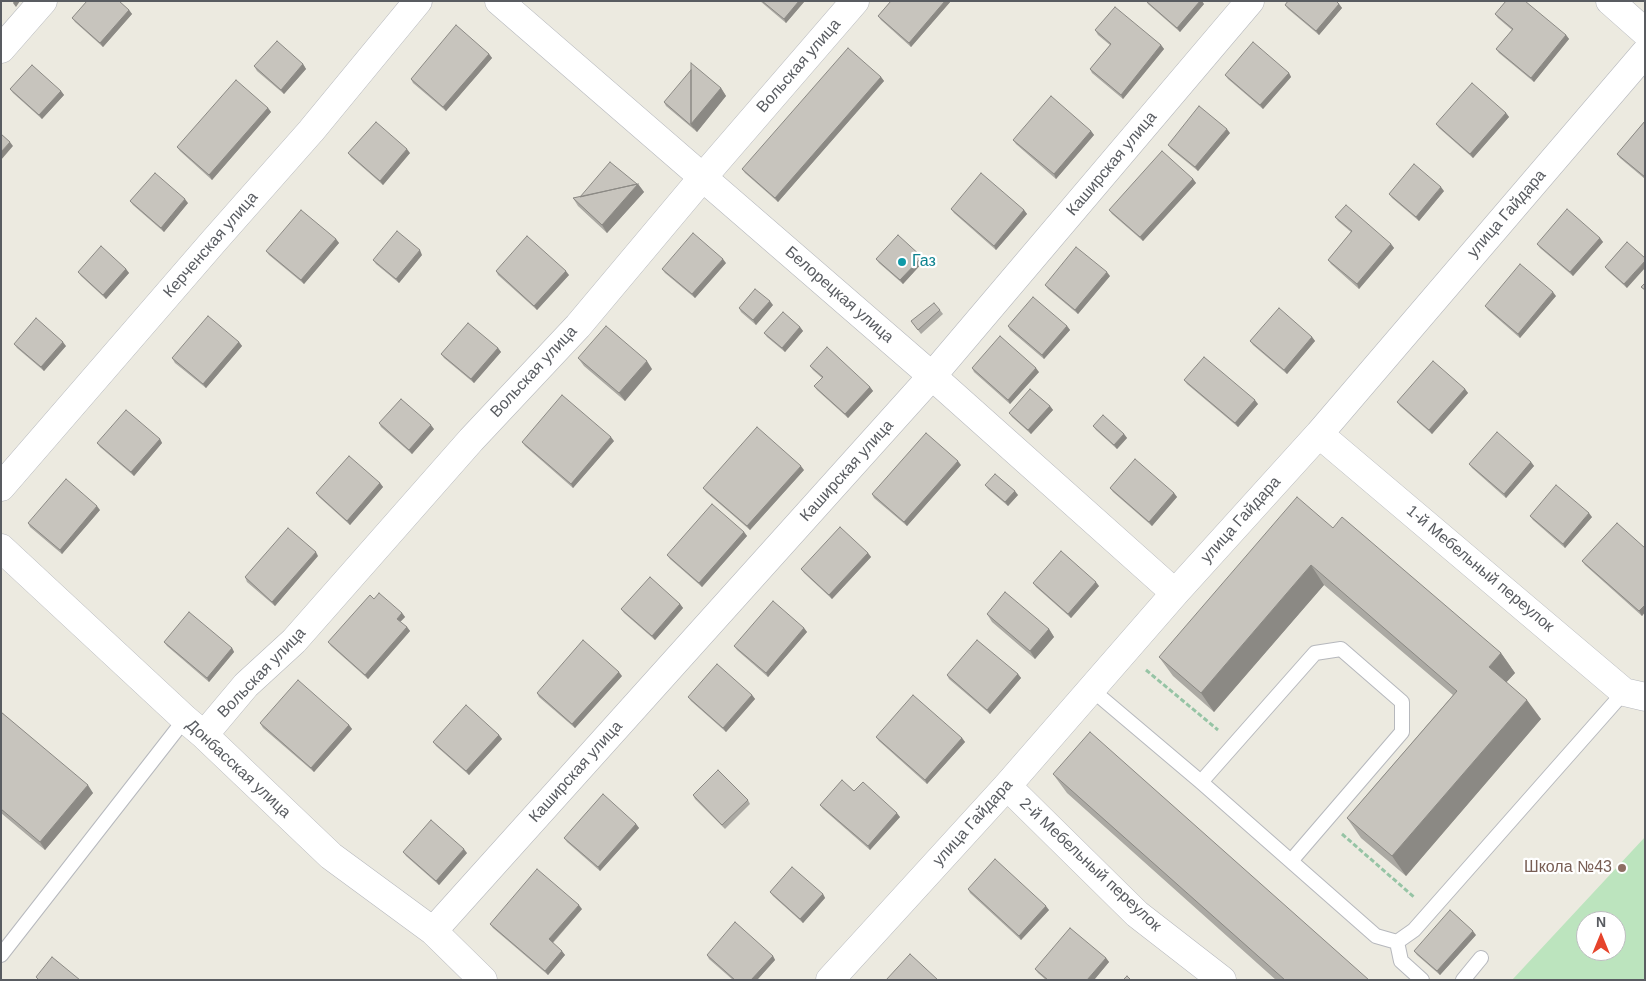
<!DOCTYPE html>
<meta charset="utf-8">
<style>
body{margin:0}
#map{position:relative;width:1646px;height:981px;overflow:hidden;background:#eceae0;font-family:Helvetica,sans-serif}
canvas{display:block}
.frame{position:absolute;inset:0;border:2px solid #595c61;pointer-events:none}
.north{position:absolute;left:1576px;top:911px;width:50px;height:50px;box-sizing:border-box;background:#fff;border:1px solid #bdbec0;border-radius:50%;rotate:0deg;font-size:14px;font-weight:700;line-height:20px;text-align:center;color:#595c61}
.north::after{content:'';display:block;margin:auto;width:18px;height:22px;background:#e6442c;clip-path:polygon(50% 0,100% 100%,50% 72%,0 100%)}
</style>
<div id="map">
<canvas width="1646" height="981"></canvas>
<div class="frame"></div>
<div class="north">N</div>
</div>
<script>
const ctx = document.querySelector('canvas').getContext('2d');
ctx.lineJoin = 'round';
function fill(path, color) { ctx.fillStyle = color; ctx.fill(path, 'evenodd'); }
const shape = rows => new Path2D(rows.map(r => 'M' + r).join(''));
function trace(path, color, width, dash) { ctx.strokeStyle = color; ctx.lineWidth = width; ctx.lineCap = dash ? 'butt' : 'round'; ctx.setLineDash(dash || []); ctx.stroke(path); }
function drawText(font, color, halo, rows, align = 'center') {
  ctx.font = font + ' Helvetica,sans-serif'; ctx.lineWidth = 4.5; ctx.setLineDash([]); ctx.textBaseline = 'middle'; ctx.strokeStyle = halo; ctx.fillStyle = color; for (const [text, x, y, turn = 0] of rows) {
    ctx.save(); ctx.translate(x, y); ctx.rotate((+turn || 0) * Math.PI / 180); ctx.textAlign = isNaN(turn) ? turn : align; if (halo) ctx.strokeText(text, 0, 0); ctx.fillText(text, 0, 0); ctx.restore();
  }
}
const green = shape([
 [1645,837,1645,980,1512,980],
 [1586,921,1616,921,1616,951,1586,951]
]);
const path = shape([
 [1146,670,1218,730],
 [1342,834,1414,897]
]);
const lane = shape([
 [1091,689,1201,782,1376,936,1397,942,1414,930,1624,692],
 [1201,782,1315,653,1341,649,1402,702,1402,732,1291,861],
 [1397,942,1401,961,1422,980],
 [1,955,185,719],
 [1463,980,1481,958]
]);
const street = shape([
 [499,1,932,376,1175,593],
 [1610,1,1645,32],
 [1,49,43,1],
 [1319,434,1624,692,1645,697],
 [1,487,213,242,311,131,418,1],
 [1,548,185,719,204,735,331,856,433,931,483,980],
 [204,735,246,685,294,641,471,440,578,326,703,177,855,1],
 [1007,786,1137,914,1222,980],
 [433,931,932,376,1250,1],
 [830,980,1007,786,1175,593,1319,434,1645,53]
]);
const wall = shape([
 [760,1,804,1,804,2,786,23],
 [891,1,951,1,911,47,881,20,878,16],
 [1146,1,1204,4,1180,32,1148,4],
 [1339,4,1342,8,1319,35,1288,9,1285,5],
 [129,10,132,14,103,47,75,22,72,18],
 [1495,14,1566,35,1569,39,1534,82,1499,53,1496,49,1512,30,1498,18],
 [1095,30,1161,45,1164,49,1123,99,1092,73,1090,69,1110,45,1098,35],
 [489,54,492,58,446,111,413,83,411,79],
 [303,64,306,69,284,94,257,71,254,66],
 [1289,73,1291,77,1263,109,1228,79,1225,75],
 [881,77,884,81,778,202,745,173,742,169],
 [721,88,726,96,697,132,666,106,664,102],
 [10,89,61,91,64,95,42,119,13,93],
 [268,108,271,112,212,180,180,151,177,147],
 [1506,113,1509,117,1473,158,1439,128,1436,124],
 [1645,121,1645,179,1620,158,1617,154],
 [1091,131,1094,135,1056,179,1016,144,1013,140],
 [1230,133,1198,171,1171,149,1168,145],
 [348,153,410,153,383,185,351,157],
 [1193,179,1196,183,1143,241,1112,214,1109,210],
 [638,184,644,192,607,233,578,206,573,198],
 [1444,191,1419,221,1392,198,1389,194],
 [130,201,188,203,164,232,133,205],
 [951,209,1024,210,1027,214,996,250,954,213],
 [1335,217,1391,244,1394,248,1359,289,1331,264,1328,260,1351,232,1338,221],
 [1600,238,1603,242,1573,276,1540,248,1537,244],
 [336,239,339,243,304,284,269,255,266,251],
 [1627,242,1627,288,1608,271,1605,267],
 [422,255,399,283,376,264,373,260],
 [876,259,924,261,903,284,879,263],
 [726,263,695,298,665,273,662,269],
 [126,269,129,273,106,299,81,276,78,272],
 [496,271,569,275,537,310,498,275],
 [1110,276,1078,314,1048,289,1045,285],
 [1556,296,1520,338,1488,310,1485,306],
 [773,305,756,325,741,312,739,308],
 [940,310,943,314,921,334,911,321],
 [1008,326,1067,326,1070,330,1044,359,1010,330],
 [800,327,803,331,785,352,767,337,764,333],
 [1312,337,1315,341,1287,374,1253,345,1250,341],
 [239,342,242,346,206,388,175,363,172,358],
 [14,344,66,346,44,371,17,348],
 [498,348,501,352,474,383,444,358,441,354],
 [578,358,652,369,625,401,584,366],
 [810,366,870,387,873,391,848,418,817,390,814,386,822,378,813,370],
 [972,368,1039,372,1010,404,974,372],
 [1184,380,1258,404,1238,427,1187,384],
 [1465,389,1468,393,1432,434,1400,406,1397,402],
 [1050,406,1053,410,1031,434,1012,417,1009,413],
 [379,423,434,429,412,454,381,427],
 [1093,426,1124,434,1127,438,1117,449,1096,430],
 [160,439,162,443,134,476,100,447,97,443],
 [614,441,573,488,525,446,522,442],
 [1531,462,1534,466,1506,498,1472,468,1469,464],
 [961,465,907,526,874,498,872,494],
 [804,470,750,530,706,492,703,488],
 [380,483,383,487,350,525,319,497,316,493],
 [985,485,1018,495,1008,506,988,489],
 [1110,488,1174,493,1177,497,1152,526,1113,492],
 [100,510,62,554,30,527,28,523],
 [1530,516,1592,517,1565,548,1533,520],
 [1333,528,1501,653,1515,673,1506,682,1541,719,1406,876,1361,838,1347,818,1453,695,1324,585,1214,712,1173,676,1159,657],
 [744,532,747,536,702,587,670,559,667,555],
 [1645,548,1645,612,1642,616,1585,565,1582,561],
 [868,553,871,557,832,599,804,573,801,569],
 [318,556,275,606,247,582,245,577],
 [1033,583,1099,586,1071,618,1036,587],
 [374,599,402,613,405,617,400,622,407,627,410,631,368,679,331,646,328,642],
 [680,604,683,608,655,640,624,613,621,609],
 [987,614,1049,629,1054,637,1035,659,992,622],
 [804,628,807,632,768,677,737,650,734,646],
 [164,642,232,648,234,652,209,682,167,646],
 [1018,674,1021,678,990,714,949,679,947,675],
 [622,676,575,728,539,697,537,693],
 [752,695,755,699,726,732,691,701,688,697],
 [1,712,93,793,45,850,1,813],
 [260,723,349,725,352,729,314,772,263,728],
 [499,735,502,739,469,775,436,746,433,742],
 [876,737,962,738,965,742,927,784,879,741],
 [1053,774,1369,980,1276,980,1067,793],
 [854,791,900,817,870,850,823,809,820,805],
 [693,795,748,800,750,804,725,829,695,799],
 [636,824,639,828,600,871,567,842,564,838],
 [403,852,467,853,439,885,406,856],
 [968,889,1049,910,1021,940,970,893],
 [770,892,823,894,825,898,803,923,773,896],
 [582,909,553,943,565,955,548,975,493,928,490,924],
 [1476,935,1440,975,1417,955,1414,951],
 [707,955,773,956,775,960,757,980,733,980,709,959],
 [1106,958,1109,962,1094,980,1046,980,1038,973,1035,969]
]);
const shadedWall = shape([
 [14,1,20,1,16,7,13,3],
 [799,1,804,1,804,2,786,23,784,19],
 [945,1,951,1,911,47,909,43],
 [1200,1,1202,1,1204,4,1180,32,1177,28],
 [1339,4,1342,8,1319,35,1316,31],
 [129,10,132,14,103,47,100,43],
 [1566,35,1569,39,1534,82,1531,78],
 [1161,45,1164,49,1123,99,1121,95],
 [489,54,492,58,446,111,443,107],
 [303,64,306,69,284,94,281,90],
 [1289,73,1291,77,1263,109,1260,105],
 [881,77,884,81,778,202,775,198],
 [721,88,726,96,697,132,691,124],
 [61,91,64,95,42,119,39,115],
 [268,108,271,112,212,180,209,175],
 [1506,113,1509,117,1473,158,1470,154],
 [1227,129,1230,133,1198,171,1195,167],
 [1091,131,1094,135,1056,179,1054,174],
 [10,142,13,146,1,160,1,152],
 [407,149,410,153,383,185,380,181],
 [1193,179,1196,183,1143,241,1140,237],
 [638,184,644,192,607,233,602,225],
 [1441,187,1444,191,1419,221,1416,217],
 [185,199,188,203,164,232,161,228],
 [1024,210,1027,214,996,250,994,246],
 [1600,238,1603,242,1573,276,1570,272],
 [336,239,339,243,304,284,301,280],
 [1391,244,1394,248,1359,289,1357,284],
 [420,250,422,255,399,283,396,279],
 [922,257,924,261,903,284,900,280],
 [723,259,726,263,695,298,692,294],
 [1645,261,1645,268,1627,288,1624,284],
 [126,269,129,273,106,299,103,295],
 [566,271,569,275,537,310,534,306],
 [1107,272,1110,276,1078,314,1075,310],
 [1553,292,1556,296,1520,338,1518,334],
 [770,301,773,305,756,325,753,320],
 [1067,326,1070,330,1044,359,1042,355],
 [800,327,803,331,785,352,782,348],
 [1312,337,1315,341,1287,374,1284,370],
 [63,342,66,346,44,371,41,367],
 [239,342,242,346,206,388,203,384],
 [498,348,501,352,474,383,471,379],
 [647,361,652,369,625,401,619,393],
 [1036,368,1039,372,1010,404,1008,400],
 [870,387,873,391,848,418,845,414],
 [1465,389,1468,393,1432,434,1429,430],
 [1255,400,1258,404,1238,427,1235,423],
 [1050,406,1053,410,1031,434,1028,430],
 [431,425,434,429,412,454,409,450],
 [1124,434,1127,438,1117,449,1114,445],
 [611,437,614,441,573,488,571,484],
 [160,439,162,443,134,476,131,472],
 [958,461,961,465,907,526,904,522],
 [1531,462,1534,466,1506,498,1504,494],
 [801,466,804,470,750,530,747,526],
 [380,483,383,487,350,525,347,521],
 [1015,491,1018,495,1008,506,1005,502],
 [1174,493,1177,497,1152,526,1149,522],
 [97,506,100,510,62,554,60,550],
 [1589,513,1592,517,1565,548,1563,544],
 [744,532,747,536,702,587,699,583],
 [316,552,318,556,275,606,272,602],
 [868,553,871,557,832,599,829,595],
 [1311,565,1324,585,1214,712,1201,693],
 [1096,582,1099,586,1071,618,1068,614],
 [680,604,683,608,655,640,652,636],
 [1645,605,1645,612,1642,616,1639,611],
 [402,613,405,617,399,623,397,619],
 [407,627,410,631,368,679,365,675],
 [804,628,807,632,768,677,766,673],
 [1049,629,1054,637,1035,659,1030,651],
 [232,648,234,652,209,682,207,678],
 [1501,653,1515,673,1503,686,1489,667],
 [619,672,622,676,575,728,572,724],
 [1018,674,1021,678,990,714,987,710],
 [752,695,755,699,726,732,723,728],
 [1527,700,1541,719,1406,876,1392,856],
 [349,725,352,729,314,772,311,768],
 [499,735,502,739,469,775,466,771],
 [962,738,965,742,927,784,925,780],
 [88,785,93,793,45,850,40,842],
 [897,813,900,817,870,850,868,846],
 [636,824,639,828,600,871,598,867],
 [464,849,467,853,439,885,436,881],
 [823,894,825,898,803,923,800,919],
 [579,905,582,909,552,943,549,939],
 [1046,906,1049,910,1021,940,1019,936],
 [1473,931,1476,935,1440,975,1437,971],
 [562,951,565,955,548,975,545,971],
 [773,956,775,960,757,980,751,980],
 [1106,958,1109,962,1094,980,1087,980]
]);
const building = shape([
 [87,1,119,1,129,10,100,43,72,18,87,1],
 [762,1,799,1,784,19,762,1],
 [891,1,945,1,909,43,878,16,891,1],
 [1146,1,1200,1,1177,28,1146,1],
 [1288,1,1336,1,1339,4,1316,31,1285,5,1288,1],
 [1506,1,1525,1,1566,35,1531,78,1496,49,1513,29,1495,14,1506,1],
 [1115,7,1161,45,1121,95,1090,69,1111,44,1095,30,1115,7],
 [456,25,489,54,443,107,411,79,456,25],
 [277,41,303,64,281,90,254,66,277,41],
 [1253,42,1289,73,1260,105,1225,75,1253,42],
 [848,48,881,77,775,198,742,169,848,48],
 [691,63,721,88,691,124,691,63],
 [32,65,61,91,39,115,10,89,32,65],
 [691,70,691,124,694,128,664,102,691,70],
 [236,80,268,108,209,175,177,147,236,80],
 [1472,83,1506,113,1470,154,1436,124,1472,83],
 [1051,96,1091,131,1054,174,1013,140,1051,96],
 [1199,106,1227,129,1195,167,1168,145,1199,106],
 [1645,121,1645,177,1617,154,1645,121],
 [376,122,407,149,380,181,348,153,376,122],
 [1,134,10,142,1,152,1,134],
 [1162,151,1193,179,1140,237,1109,210,1162,151],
 [610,162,637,184,580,197,610,162],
 [1414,164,1441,187,1416,217,1389,194,1414,164],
 [155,173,185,199,161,228,130,201,155,173],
 [981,173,1024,210,994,246,951,209,981,173],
 [638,184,602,225,573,198,638,184],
 [1346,205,1391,244,1357,284,1328,260,1352,231,1335,217,1346,205],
 [1567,209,1600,238,1570,272,1537,244,1567,209],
 [301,210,336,239,301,280,266,251,301,210],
 [397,231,420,250,396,279,373,260,397,231],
 [693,233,723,259,692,294,662,269,693,233],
 [898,235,922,257,900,280,876,259,898,235],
 [527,236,566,271,534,306,496,271,527,236],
 [1627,242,1645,258,1645,261,1624,284,1605,267,1627,242],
 [101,246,126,269,103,295,78,272,101,246],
 [1076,247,1107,272,1075,310,1045,285,1076,247],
 [1520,264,1553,292,1518,334,1485,306,1520,264],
 [1645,283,1645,290,1641,287,1645,283],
 [755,289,770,301,753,320,739,308,755,289],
 [1033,297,1067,326,1042,355,1008,326,1033,297],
 [934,303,940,310,918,330,911,321,934,303],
 [1279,308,1312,337,1284,370,1250,341,1279,308],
 [783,312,800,327,782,348,764,333,783,312],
 [208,316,239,342,203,384,172,358,208,316],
 [36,318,63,342,41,367,14,344,36,318],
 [468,323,498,348,471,379,441,354,468,323],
 [606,326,647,361,619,393,578,358,606,326],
 [1000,336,1036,368,1008,400,972,368,1000,336],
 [827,347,870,387,845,414,814,386,823,377,810,366,827,347],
 [1204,357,1255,400,1235,423,1184,380,1204,357],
 [1433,361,1465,389,1429,430,1397,402,1433,361],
 [1030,389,1050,406,1028,430,1009,413,1030,389],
 [562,395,611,437,571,484,522,442,562,395],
 [401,399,431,425,409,450,379,423,401,399],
 [126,410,160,439,131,472,97,443,126,410],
 [1103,415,1124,434,1114,445,1093,426,1103,415],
 [757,427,801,466,747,526,703,488,757,427],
 [1497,432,1531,462,1504,494,1469,464,1497,432],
 [926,433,958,461,904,522,872,494,926,433],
 [349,456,380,483,347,521,316,493,349,456],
 [1135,459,1174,493,1149,522,1110,488,1135,459],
 [995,474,1015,491,1005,502,985,485,995,474],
 [66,479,97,506,60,550,28,523,66,479],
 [1556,485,1589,513,1563,544,1530,516,1556,485],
 [1297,497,1333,528,1342,517,1501,653,1489,667,1527,700,1392,856,1347,818,1457,691,1311,565,1201,693,1159,657,1297,497],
 [712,504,744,532,699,583,667,555,712,504],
 [1617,523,1645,548,1645,605,1639,611,1582,561,1617,523],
 [840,527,868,553,829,595,801,569,840,527],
 [288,528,316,552,272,602,245,577,288,528],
 [1061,551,1096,582,1068,614,1033,583,1061,551],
 [650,577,680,604,652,636,621,609,650,577],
 [1005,592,1049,629,1030,651,987,614,1005,592],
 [379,593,402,613,397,619,407,627,365,675,328,642,370,595,374,599,379,593],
 [773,601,804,628,766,673,734,646,773,601],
 [189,612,232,648,207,678,164,642,189,612],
 [583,640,619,672,572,724,537,693,583,640],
 [977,640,1018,674,987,710,947,675,977,640],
 [717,664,752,695,723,728,688,697,717,664],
 [298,680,349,725,311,768,260,723,298,680],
 [913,695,962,738,925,780,876,737,913,695],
 [466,705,499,735,466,771,433,742,466,705],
 [1,712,88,785,40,842,1,809,1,712],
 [1090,732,1369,980,1285,980,1053,774,1090,732],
 [718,770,748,800,722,825,693,795,718,770],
 [842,780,854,791,863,782,897,813,868,846,820,805,842,780],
 [603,794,636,824,598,867,564,838,603,794],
 [431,820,464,849,436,881,403,852,431,820],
 [995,859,1046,906,1019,936,968,889,995,859],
 [792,867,823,894,800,919,770,892,792,867],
 [537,869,579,905,549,939,562,951,545,971,490,924,537,869],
 [1450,910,1473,931,1437,971,1414,951,1450,910],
 [735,922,773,956,751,980,735,980,707,955,735,922],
 [1070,928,1106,958,1087,980,1048,980,1035,969,1070,928],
 [910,954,938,980,886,980,910,954],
 [52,957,80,980,39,980,36,977,52,957],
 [1127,976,1131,980,1123,980,1127,976]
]);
const markers = [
 [902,262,5,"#0f9aa8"],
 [1622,868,5,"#8d6e63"]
];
const streetNames = [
 ["Вольская улица",799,66,-49],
 ["Каширская улица",1112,164,-50],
 ["улица Гайдара",1507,214,-49],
 ["Керченская улица",211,245,-49],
 ["Белорецкая улица",839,295,41],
 ["Вольская улица",534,372,-47],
 ["Каширская улица",847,471,-48],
 ["улица Гайдара",1241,520,-48],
 ["1-й Мебельный переулок",1480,569,40],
 ["Вольская улица",262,673,-46],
 ["Донбасская улица",238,769,43],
 ["Каширская улица",576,772,-48],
 ["улица Гайдара",973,823,-48],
 ["2-й Мебельный переулок",1090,865,43]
];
const cultureNames = [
 ["Газ",912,262]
];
const educationNames = [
 ["Школа №43",1612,868]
];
fill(green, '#bce4be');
trace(lane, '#b6b8bd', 16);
trace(street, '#b6b8bd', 29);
trace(path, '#96c4a5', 3, [5, 2.5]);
trace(lane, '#fff', 14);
trace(street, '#fff', 28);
fill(wall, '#aba9a3');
fill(shadedWall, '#8b8984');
fill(building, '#c7c4bd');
trace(building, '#8b8984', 1);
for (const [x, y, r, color] of markers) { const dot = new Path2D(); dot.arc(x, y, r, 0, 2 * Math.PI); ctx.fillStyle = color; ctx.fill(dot); trace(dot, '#fff', 2); }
drawText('16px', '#595c61', '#fff', streetNames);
drawText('16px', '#0d838f', '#fff', cultureNames, 'left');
drawText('16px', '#785e54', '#fff', educationNames, 'right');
</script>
